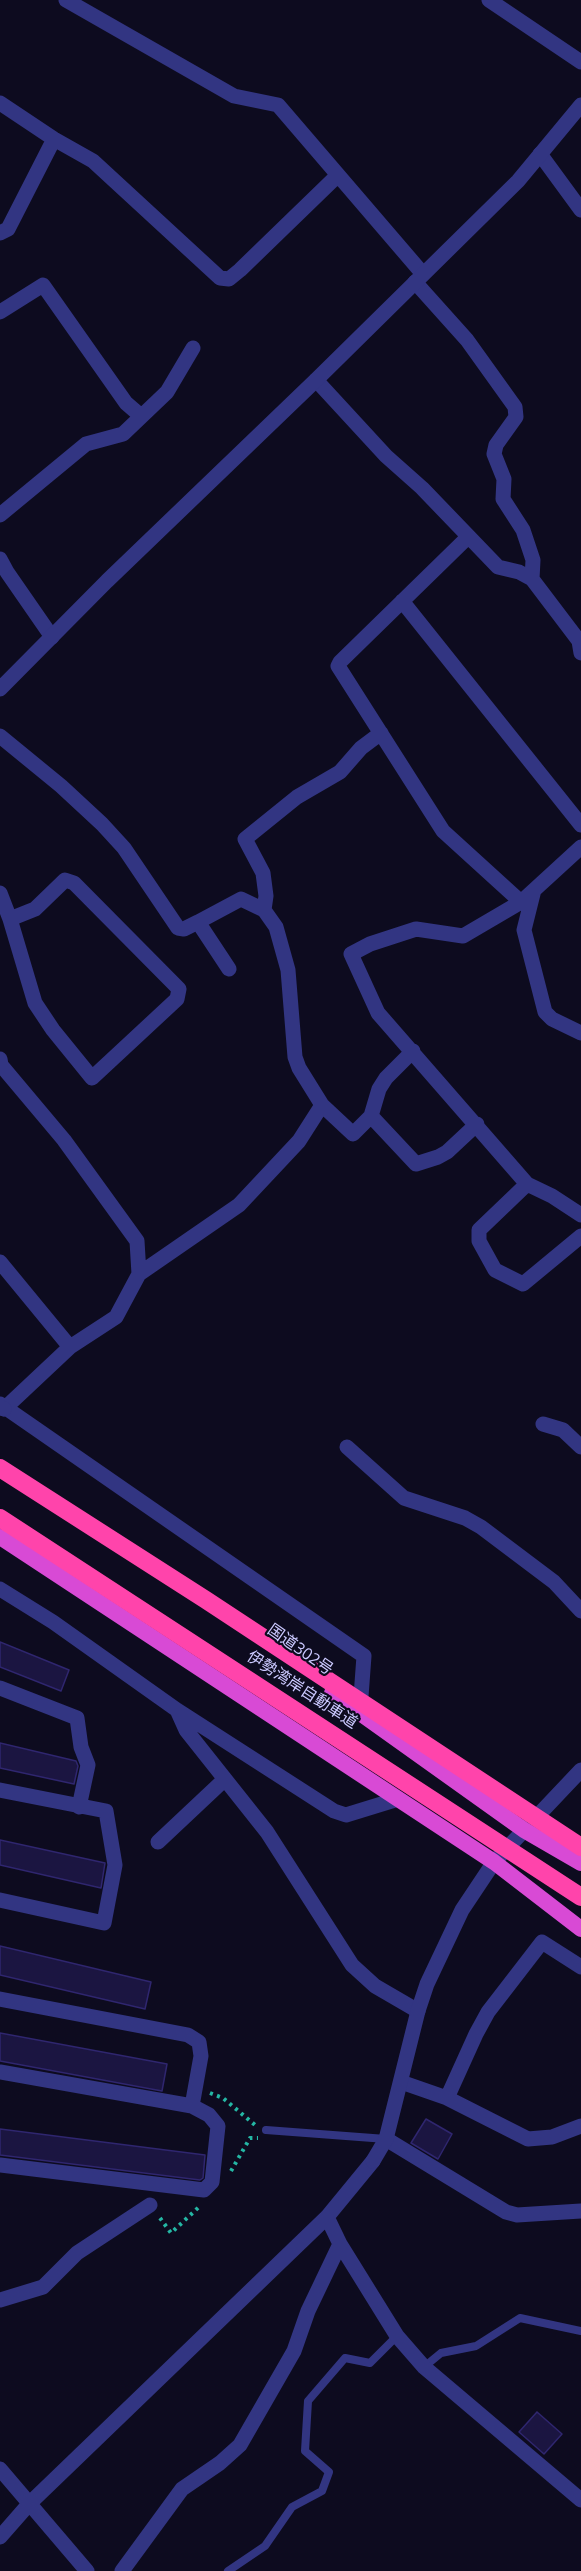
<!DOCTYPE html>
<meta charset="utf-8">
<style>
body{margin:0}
canvas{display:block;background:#0d0b1f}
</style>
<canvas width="581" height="2571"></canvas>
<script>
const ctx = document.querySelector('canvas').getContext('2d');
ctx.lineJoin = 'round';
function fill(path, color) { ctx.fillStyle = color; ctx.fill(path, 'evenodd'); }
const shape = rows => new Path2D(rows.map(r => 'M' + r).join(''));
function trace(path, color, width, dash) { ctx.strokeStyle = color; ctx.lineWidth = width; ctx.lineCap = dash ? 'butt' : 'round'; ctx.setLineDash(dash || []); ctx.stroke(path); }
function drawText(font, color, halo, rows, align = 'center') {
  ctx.font = font + ' "Open Sans","Noto Sans JP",sans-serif'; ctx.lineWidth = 4.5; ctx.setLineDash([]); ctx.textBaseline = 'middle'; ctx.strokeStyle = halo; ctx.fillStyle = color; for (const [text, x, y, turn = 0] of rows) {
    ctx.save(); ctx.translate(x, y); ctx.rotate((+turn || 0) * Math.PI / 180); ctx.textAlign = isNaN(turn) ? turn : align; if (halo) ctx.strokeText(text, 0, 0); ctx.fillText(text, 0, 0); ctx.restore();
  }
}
const building = shape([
 [0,1642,69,1670,61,1691,0,1667,0,1642],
 [0,1743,76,1761,78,1766,74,1784,0,1768,0,1743],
 [0,1840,105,1863,101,1888,0,1865,0,1840],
 [0,1946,151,1982,145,2009,0,1975,0,1946],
 [0,2033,167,2064,162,2091,0,2061,0,2033],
 [426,2119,452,2134,438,2159,411,2143,426,2119],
 [0,2129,205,2155,203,2178,200,2180,0,2155,0,2129],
 [537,2412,562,2434,544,2454,519,2432,537,2412]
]);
const path = shape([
 [210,2093,223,2098,255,2125],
 [231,2171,250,2138,258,2138],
 [160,2218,171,2233,200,2206]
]);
const service = shape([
 [266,2130,386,2139],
 [424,2367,441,2353,476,2346,520,2318,581,2331],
 [228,2571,265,2546,292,2507,322,2491,329,2472,305,2451,308,2401,345,2358,370,2363,397,2336]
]);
const minor = shape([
 [66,0,234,96,278,105,423,274],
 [489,0,581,62],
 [0,103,54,139,93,161,220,278,229,279,240,270,338,175],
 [540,154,581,210],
 [0,233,8,229,54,139],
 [415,282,467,340,515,407,516,417,496,445,494,454,504,479,503,499,523,530,533,560,532,579],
 [0,312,43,285,126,403,141,416],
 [316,380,386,456,422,488,498,567,519,572,532,579,579,641,581,653],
 [0,515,86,444,123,434,167,392,193,348],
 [468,537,340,662,338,666,443,831,521,902,581,847],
 [0,559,7,572,52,637],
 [402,601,581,825],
 [0,736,61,786,102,824,124,848,178,928,184,929,198,922,229,969],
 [534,890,524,930,545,1012,552,1019,581,1033],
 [0,893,10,919,35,1003,53,1030,92,1078,177,999,179,989,74,883,65,880,35,909,10,919],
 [521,902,463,936,416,929,370,944,351,954,378,1013,527,1184,552,1196,581,1215],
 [264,910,266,896,263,873,245,839,297,797,340,772,361,748,381,733],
 [198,922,241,899,264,910,276,927,288,970,295,1057,299,1068,322,1105],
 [0,1059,1,1065,64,1140,137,1241,139,1274,116,1317,70,1347,4,1409],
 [371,1116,379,1089,386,1078,413,1051],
 [527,1184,479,1230,479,1241,495,1270,523,1284,581,1236],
 [0,1262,70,1347],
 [139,1274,239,1205,299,1141,322,1105,353,1134,371,1116,416,1164,438,1157,447,1152,477,1124],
 [0,1404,364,1656,360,1710],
 [543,1424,563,1430,581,1447],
 [347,1447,404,1498,465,1518,481,1527,554,1582,581,1611],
 [0,1589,53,1622,177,1710,334,1811,346,1815,398,1799],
 [0,1688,77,1718,81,1747,88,1765,79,1807],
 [177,1710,186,1730,267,1832,352,1965,375,1986,418,2011],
 [0,1790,106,1811,115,1865,104,1923,0,1900],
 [158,1842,225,1779],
 [0,1999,188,2035,199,2042,201,2056,192,2106],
 [0,2072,192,2106,209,2115,218,2126,212,2182,204,2190,0,2165],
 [401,2082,447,2098,528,2139,552,2137,581,2126],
 [447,2098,476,2034,488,2012,542,1942,581,1967],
 [386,2139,506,2212,517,2215,581,2211],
 [340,2244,397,2336,424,2367,581,2500],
 [0,2300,43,2287,77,2253,150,2205],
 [0,2469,87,2571],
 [0,2537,29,2504,327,2217,373,2161],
 [122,2571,182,2489,220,2463,240,2445,294,2351,308,2311,340,2244,327,2217]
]);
const tertiary = shape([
 [0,689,107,581,316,380,518,181,581,105],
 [0,1407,4,1409],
 [373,2161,386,2139,418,2011,427,1984,462,1910,494,1862,581,1770]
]);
const trunk = shape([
 [0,1537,494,1862,581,1929],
 [332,1693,524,1830,581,1863]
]);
const motorwayBridge = shape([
 [0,1468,206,1600,581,1847],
 [0,1518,581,1897]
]);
const streetNames = [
 ["国道302号",300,1650,35],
 ["伊勢湾岸自動車道",302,1690,33]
];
fill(building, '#1b1541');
trace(building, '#2f266f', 1.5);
trace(path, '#24b7a4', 4, [3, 4.5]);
trace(service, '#323582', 8);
trace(minor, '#323582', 15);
trace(tertiary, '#323582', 15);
trace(trunk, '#d84ad5', 16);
trace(motorwayBridge, '#ff44ab', 18);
drawText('16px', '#cbc9ff', '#0d0b1f', streetNames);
</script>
